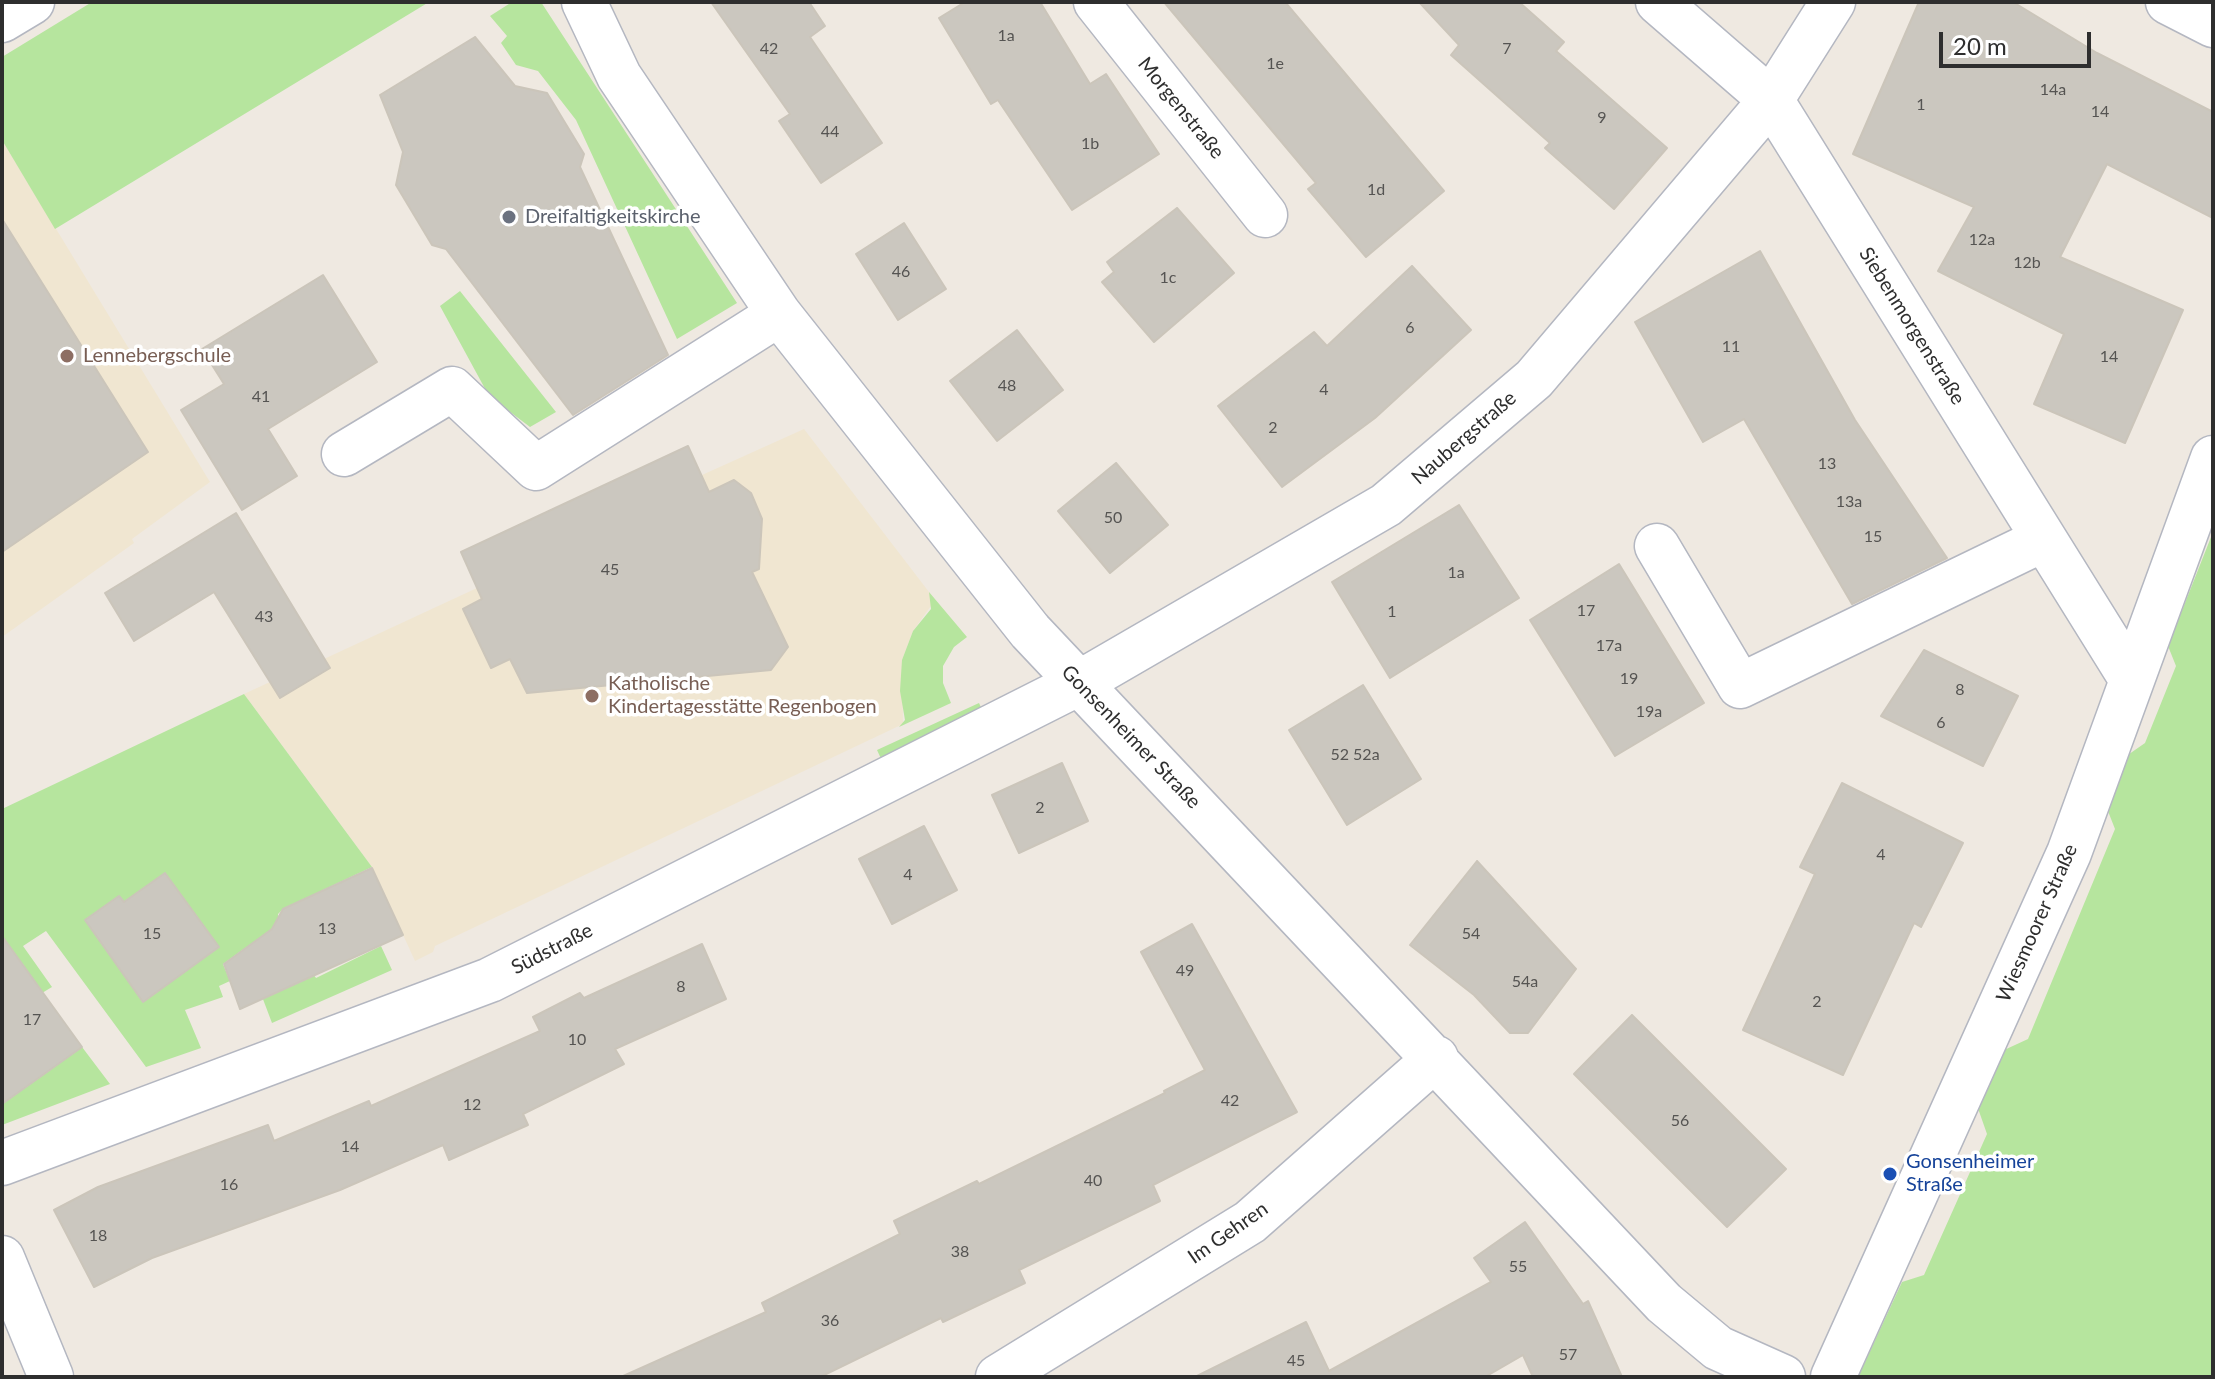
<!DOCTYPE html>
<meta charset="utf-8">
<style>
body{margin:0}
#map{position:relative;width:2215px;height:1379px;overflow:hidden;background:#efe9e1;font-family:Lato,sans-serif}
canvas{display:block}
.frame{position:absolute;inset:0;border:4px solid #2e2e2e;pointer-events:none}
.scale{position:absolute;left:1939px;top:32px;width:152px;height:36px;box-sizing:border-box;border:4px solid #2e2e2e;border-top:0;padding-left:10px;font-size:24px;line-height:28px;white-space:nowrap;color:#2e2e2e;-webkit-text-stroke:6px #fff;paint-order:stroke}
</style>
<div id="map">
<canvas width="2215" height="1379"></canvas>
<div class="frame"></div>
<div class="scale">20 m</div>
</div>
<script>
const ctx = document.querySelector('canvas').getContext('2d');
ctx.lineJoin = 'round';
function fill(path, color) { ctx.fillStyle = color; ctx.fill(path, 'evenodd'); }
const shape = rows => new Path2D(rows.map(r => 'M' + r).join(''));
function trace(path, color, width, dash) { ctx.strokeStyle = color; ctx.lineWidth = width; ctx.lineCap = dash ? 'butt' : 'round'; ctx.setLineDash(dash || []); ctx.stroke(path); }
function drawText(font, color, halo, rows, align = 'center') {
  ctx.font = font + ' Lato,sans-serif'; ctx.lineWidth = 7; ctx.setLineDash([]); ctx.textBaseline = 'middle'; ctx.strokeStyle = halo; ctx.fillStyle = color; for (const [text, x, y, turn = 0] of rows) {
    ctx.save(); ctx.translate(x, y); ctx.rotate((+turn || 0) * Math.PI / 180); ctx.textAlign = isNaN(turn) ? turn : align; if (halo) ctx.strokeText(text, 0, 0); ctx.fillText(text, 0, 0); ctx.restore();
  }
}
const education = shape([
 [2,140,210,482,132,539,134,543,2,637],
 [804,429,929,592,933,603,913,631,902,660,903,724,435,946,433,952,415,961,372,867,244,694,270,682,280,698,330,668,324,659,477,588,461,552,563,504,640,498,629,474,688,446,702,475]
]);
const green = shape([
 [92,2,429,2,55,229,2,140,2,57],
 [512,2,541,2,737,303,677,339,576,120,538,71,516,65,501,43,507,36,490,16],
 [460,291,556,412,530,427,489,396,440,306],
 [2213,532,2213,1377,1858,1377,1902,1282,1924,1275,1987,1134,1974,1097,1989,1057,2028,1039,2115,829,2104,801,2112,766,2145,743,2176,666,2168,646],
 [929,592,967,637,954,647,943,666,943,683,951,703,899,727,905,720,900,691,902,660,913,631,931,609],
 [244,694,372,867,283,909,278,914,278,925,316,978,381,946,392,970,272,1023,244,949,223,964,230,981,219,986,223,997,185,1010,201,1048,146,1067,46,931,23,946,52,987,42,993,2,979,2,809],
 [165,873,219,947,143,1001,85,920,119,896,124,902],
 [979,703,985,716,883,763,877,750],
 [82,1047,110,1084,2,1125,2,1092,8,1100]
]);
const building = shape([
 [711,2,809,2,825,26,810,37,882,143,821,183,779,121,790,114,711,2],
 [965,2,1040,2,1090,84,1106,74,1159,154,1072,210,998,100,991,104,939,18,965,2],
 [1164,2,1285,2,1444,191,1366,257,1308,189,1316,183,1164,2],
 [1419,2,1519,2,1564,42,1556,51,1667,148,1614,209,1545,148,1550,143,1451,55,1459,45,1419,2],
 [1919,2,2013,2,2097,53,2213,112,2213,218,2107,164,2060,257,2183,310,2125,443,2034,404,2064,334,1938,271,1974,207,1853,154,1919,2],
 [475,37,515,86,547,93,584,154,580,167,668,355,573,415,446,249,432,245,396,185,403,152,380,95,475,37],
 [1177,208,1234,273,1154,342,1102,282,1114,272,1107,262,1177,208],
 [2,219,148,452,2,552,2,219],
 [904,223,946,289,898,320,856,254,904,223],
 [1760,251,1855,420,1947,558,1852,604,1744,419,1703,442,1635,322,1760,251],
 [1412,266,1471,330,1375,418,1282,487,1218,406,1314,332,1327,346,1412,266],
 [323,275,377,362,268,429,297,476,242,510,181,410,224,384,202,349,323,275],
 [1017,330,1063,390,997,441,950,381,1017,330],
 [688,446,709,492,734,480,751,493,762,519,759,569,752,572,788,647,771,670,527,693,510,659,491,668,463,609,482,599,461,552,688,446],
 [1116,463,1168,525,1110,573,1058,511,1116,463],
 [1459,505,1519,598,1390,678,1332,582,1459,505],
 [236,513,330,668,280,698,214,592,134,641,105,593,236,513],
 [1619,564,1704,703,1615,756,1530,620,1619,564],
 [1924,650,2018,696,1983,766,1881,716,1924,650],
 [1363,685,1421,779,1347,825,1289,730,1363,685],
 [1062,763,1088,821,1019,853,992,795,1062,763],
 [1842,783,1963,843,1921,927,1914,923,1843,1075,1743,1030,1815,874,1800,867,1842,783],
 [924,826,957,890,892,924,859,859,924,826],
 [1477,861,1576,969,1528,1033,1510,1033,1474,995,1410,945,1477,861],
 [372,868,403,935,240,1009,224,964,272,929,283,909,372,868],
 [165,873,219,947,143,1002,85,920,119,896,124,902,165,873],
 [1192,924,1297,1112,1153,1185,1160,1201,1019,1270,1025,1283,943,1322,941,1318,820,1377,621,1377,766,1312,762,1303,900,1234,894,1221,977,1181,979,1184,1165,1093,1164,1091,1205,1070,1141,952,1192,924],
 [2,936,82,1047,2,1104,2,936],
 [702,944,726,999,615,1049,624,1064,523,1114,528,1125,449,1160,443,1145,340,1190,152,1258,94,1287,54,1210,98,1187,268,1125,274,1141,369,1101,371,1106,540,1031,533,1017,580,993,584,998,702,944],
 [1632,1015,1786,1169,1727,1227,1574,1074,1632,1015],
 [1525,1222,1583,1304,1588,1301,1622,1377,1533,1377,1523,1355,1485,1377,1195,1377,1306,1322,1329,1371,1491,1282,1474,1258,1525,1222]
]);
const minor = shape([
 [584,2,619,76,779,314,1030,631,1664,1303,1718,1348,1783,1377],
 [1096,2,1265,215],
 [1658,2,1771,100,2132,680],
 [2168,2,2213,25],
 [2,20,32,2],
 [344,454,452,389,536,468,779,314],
 [1657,546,1740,686,2044,539],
 [2,1163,490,980,1079,683,1386,505,1534,379,1771,100,1833,2],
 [2,1258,51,1377],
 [998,1377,1250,1222,1436,1058],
 [1833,1377,2069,853,2213,458]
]);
const markers = [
 [509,217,8,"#6b7280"],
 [67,356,8,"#8d6e63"],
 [592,696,8,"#8d6e63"],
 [1890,1174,8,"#1a4fb4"]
];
const numberNames = [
 ["1a",1006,36],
 ["42",769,49],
 ["7",1507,49],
 ["1e",1275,64],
 ["14a",2053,90],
 ["1",1921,105],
 ["14",2100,112],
 ["9",1602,118],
 ["44",830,132],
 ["1b",1090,144],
 ["1d",1376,190],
 ["12a",1982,240],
 ["12b",2027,263],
 ["46",901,272],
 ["1c",1168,278],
 ["6",1410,328],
 ["11",1731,347],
 ["14",2109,357],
 ["48",1007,386],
 ["4",1324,390],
 ["41",261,397],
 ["2",1273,428],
 ["13",1827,464],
 ["13a",1849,502],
 ["50",1113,518],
 ["15",1873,537],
 ["45",610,570],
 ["1a",1456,573],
 ["17",1586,611],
 ["1",1392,612],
 ["43",264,617],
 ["17a",1609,646],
 ["19",1629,679],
 ["8",1960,690],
 ["19a",1649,712],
 ["6",1941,723],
 ["52 52a",1355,755],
 ["2",1040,808],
 ["4",1881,855],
 ["4",908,875],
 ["13",327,929],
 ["15",152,934],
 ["54",1471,934],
 ["49",1185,971],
 ["54a",1525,982],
 ["8",681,987],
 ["2",1817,1002],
 ["17",32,1020],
 ["10",577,1040],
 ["42",1230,1101],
 ["12",472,1105],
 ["56",1680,1121],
 ["14",350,1147],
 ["40",1093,1181],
 ["16",229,1185],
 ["18",98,1236],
 ["38",960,1252],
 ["55",1518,1267],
 ["36",830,1321],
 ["57",1568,1355],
 ["45",1296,1361]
];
const streetNames = [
 ["Morgenstraße",1181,108,51],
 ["Siebenmorgenstraße",1912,326,58],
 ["Naubergstraße",1464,438,-41],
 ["Gonsenheimer Straße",1131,737,46],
 ["Wiesmoorer Straße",2037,923,-66],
 ["Südstraße",552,949,-27],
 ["Im Gehren",1228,1233,-35]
];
const worshipNames = [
 ["Dreifaltigkeitskirche",525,217]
];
const educationNames = [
 ["Lennebergschule",83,356],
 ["Katholische",608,684],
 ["Kindertagesstätte Regenbogen",608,707]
];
const transitNames = [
 ["Gonsenheimer",1906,1162],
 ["Straße",1906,1185]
];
fill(education, '#f0e6d1');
fill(green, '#b6e59e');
fill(building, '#cbc7bf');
trace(building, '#cbc5ba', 2);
trace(minor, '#b4b7c1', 47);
trace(minor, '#fff', 44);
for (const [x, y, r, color] of markers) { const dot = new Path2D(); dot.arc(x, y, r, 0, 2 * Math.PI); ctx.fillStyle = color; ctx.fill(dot); trace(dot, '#fff', 3); }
drawText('16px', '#555452', null, numberNames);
drawText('20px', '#2e2e2e', '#fff', streetNames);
drawText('20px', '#5b616d', '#fff', worshipNames, 'left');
drawText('20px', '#785e54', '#fff', educationNames, 'left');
drawText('20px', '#164399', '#fff', transitNames, 'left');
</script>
